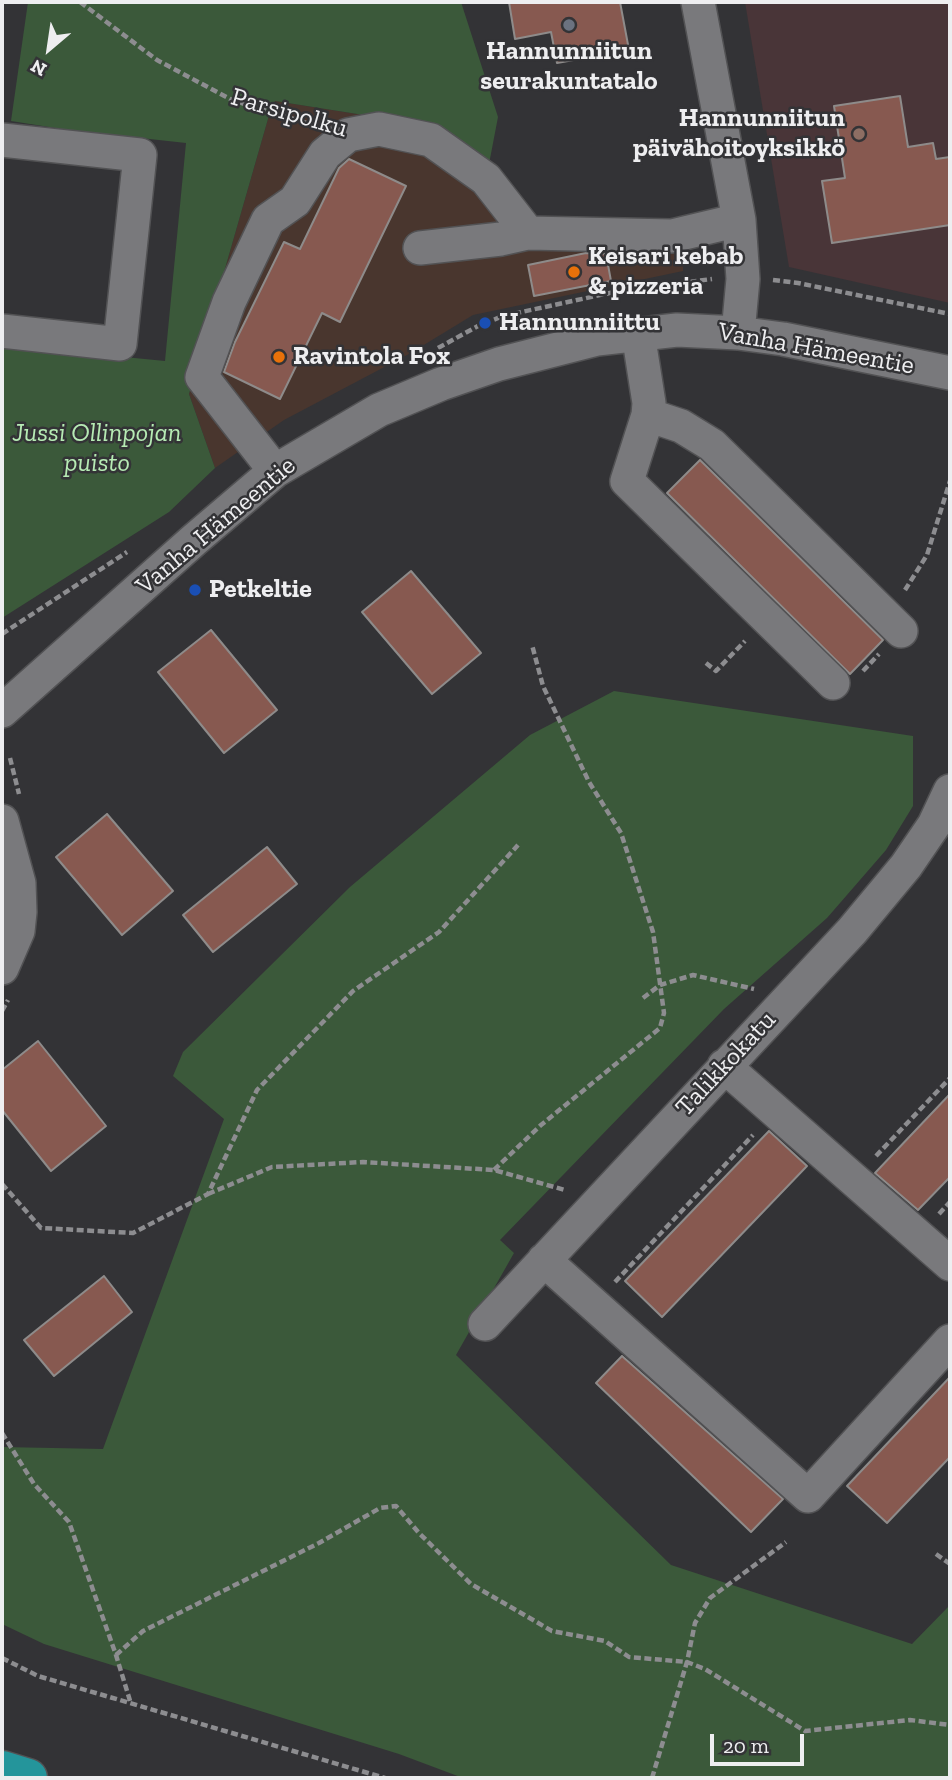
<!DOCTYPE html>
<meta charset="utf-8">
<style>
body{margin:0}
#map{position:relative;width:952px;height:1780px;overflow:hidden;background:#333336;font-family:"Zilla Slab",serif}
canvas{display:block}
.frame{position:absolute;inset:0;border:4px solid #eeeef0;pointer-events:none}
.north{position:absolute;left:14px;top:14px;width:70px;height:70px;-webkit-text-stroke:5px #333336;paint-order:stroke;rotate:209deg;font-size:19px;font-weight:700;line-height:28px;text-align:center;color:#eeeef0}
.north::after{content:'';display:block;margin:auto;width:24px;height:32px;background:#eeeef0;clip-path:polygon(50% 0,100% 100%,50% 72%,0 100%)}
.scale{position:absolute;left:710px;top:1734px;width:94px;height:32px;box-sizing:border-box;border:4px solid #eeeef0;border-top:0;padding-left:9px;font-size:21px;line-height:24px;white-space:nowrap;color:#eeeef0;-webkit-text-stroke:5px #333336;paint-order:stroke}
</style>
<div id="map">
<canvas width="952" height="1780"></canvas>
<div class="frame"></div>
<div class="north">N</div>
<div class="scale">20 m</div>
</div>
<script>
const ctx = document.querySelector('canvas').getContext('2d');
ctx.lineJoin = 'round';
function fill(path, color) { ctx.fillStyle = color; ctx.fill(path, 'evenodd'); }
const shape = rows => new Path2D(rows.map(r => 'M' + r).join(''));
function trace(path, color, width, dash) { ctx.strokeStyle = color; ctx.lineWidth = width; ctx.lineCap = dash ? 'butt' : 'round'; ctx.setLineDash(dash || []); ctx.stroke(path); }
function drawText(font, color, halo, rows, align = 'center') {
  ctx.font = font + ' "Zilla Slab",serif'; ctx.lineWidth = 5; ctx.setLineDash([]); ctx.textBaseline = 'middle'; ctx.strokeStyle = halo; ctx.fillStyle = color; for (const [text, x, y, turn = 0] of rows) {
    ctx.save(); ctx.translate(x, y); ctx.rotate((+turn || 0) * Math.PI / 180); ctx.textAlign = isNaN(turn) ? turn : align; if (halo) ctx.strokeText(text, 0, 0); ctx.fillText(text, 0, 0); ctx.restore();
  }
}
const commercial = shape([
 [275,101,414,123,540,226,683,228,683,271,473,315,409,354,284,420,215,468,189,394,270,112]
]);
const education = shape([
 [745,2,950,2,950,303,789,267]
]);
const green = shape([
 [28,2,461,2,498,117,489,164,414,123,275,101,270,112,189,394,215,468,169,512,2,618,2,345,165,361,186,143,68,130,11,121],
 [614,691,913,736,913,806,886,850,827,918,724,1009,500,1240,514,1253,456,1355,671,1565,912,1644,950,1605,950,1778,463,1778,399,1754,44,1644,2,1624,2,1447,103,1449,224,1119,173,1076,183,1052,350,887,530,735]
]);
const building = shape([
 [509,2,620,2,629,50,557,63,551,32,515,39,509,2],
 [900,96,908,147,933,143,936,159,950,157,950,225,832,243,822,181,845,178,834,106,900,96],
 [349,159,406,186,340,322,322,313,280,399,224,372,235,342,284,242,300,249,339,168,349,159],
 [586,253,606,254,611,281,534,296,528,265,586,253],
 [700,460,883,640,850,674,667,493,700,460],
 [411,571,481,653,432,694,362,612,411,571],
 [211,630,277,710,224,753,158,672,211,630],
 [107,814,173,891,122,935,56,857,107,814],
 [267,847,297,884,213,952,183,915,267,847],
 [38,1041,106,1126,51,1171,2,1110,2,1070,38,1041],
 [950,1094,950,1177,918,1210,875,1173,950,1094],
 [769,1131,807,1166,662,1317,625,1281,769,1131],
 [104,1276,132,1312,54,1376,24,1340,104,1276],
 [622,1356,783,1499,751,1532,596,1383,622,1356],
 [950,1377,950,1457,887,1523,847,1486,950,1377]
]);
const path = shape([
 [80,2,157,60,232,100,310,124],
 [773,280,798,283,950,314],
 [438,348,478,326,503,316,619,291,712,279],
 [905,590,927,555,950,481],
 [2,634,127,552],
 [706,663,716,671,745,641],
 [863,671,879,654],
 [10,758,19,794],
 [643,998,660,985,693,975,754,989],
 [2,1011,8,1000],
 [876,1156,950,1078],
 [494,1170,541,1125,660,1028,664,1013,653,932,621,833,589,782,543,686,532,645],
 [2,1184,41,1228,133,1233,208,1194,257,1090,353,991,439,932,518,845],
 [208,1194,272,1167,363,1162,494,1170,565,1190],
 [939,1214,950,1202],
 [615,1282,753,1135],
 [2,1433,34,1484,69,1522,116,1655,131,1704],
 [936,1554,950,1564],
 [116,1655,143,1631,319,1543,380,1508,396,1506,419,1533,471,1584,552,1631,605,1641,629,1657,687,1662,705,1669,805,1731,910,1720,950,1725],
 [2,1658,38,1676,385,1778],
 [652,1778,687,1662,695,1623,710,1598,786,1542]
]);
const minor = shape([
 [698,2,739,220,743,279,738,333],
 [2,140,140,155,120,344,2,331],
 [420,248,501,239,528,233,672,236,739,220],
 [638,333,649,403,648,415,627,481,833,683],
 [648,415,681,426,712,445,901,631],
 [275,471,202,377,229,302,268,220,295,201,325,154,348,135,379,129,431,140,486,179,528,233],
 [2,711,194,540,275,471,379,410,441,384,499,364,597,339,677,330,738,333,783,339,950,373],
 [2,821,19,883,20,912,18,931,2,968],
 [724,1066,950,1264],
 [544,1260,808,1496,950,1341],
 [485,1324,852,931,906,866,934,825,950,791]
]);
const highway = shape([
 [2,1770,28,1778]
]);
const markers = [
 [569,25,7,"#6b7280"],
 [859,134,7,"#8d6e63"],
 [574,272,7,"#e8710a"],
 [485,323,7,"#1a4fb4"],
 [279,357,7,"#e8710a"],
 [195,590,7,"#1a4fb4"]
];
const poiNames = [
 ["Hannunniitun",569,52,"center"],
 ["seurakuntatalo",569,82,"center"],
 ["Hannunniitun",845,119,"right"],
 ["päivähoitoyksikkö",845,149,"right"],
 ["Keisari kebab",588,257],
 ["& pizzeria",588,287],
 ["Hannunniittu",499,323],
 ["Ravintola Fox",293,357],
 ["Petkeltie",209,590]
];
const streetNames = [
 ["Parsipolku",289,113,16],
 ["Vanha Hämeentie",816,349,10],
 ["Vanha Hämeentie",216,526,-40],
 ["Talikkokatu",726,1064,-47]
];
const parkNames = [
 ["Jussi Ollinpojan",97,434],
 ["puisto",97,464]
];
fill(commercial, '#49362e');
fill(education, '#493538');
fill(green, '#3b593a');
fill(building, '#875950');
trace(building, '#8e8b8a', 2);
trace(minor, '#525254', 36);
trace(highway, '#525254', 41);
trace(path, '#8d8d90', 4.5, [7, 3.5]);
trace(minor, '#79797c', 33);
trace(highway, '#24959b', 38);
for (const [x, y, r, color] of markers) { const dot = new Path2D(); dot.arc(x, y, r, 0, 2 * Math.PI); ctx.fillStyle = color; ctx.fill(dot); trace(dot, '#333336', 2.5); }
drawText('bold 26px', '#eeeef0', '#333336', poiNames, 'left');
drawText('26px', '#eeeef0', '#333336', streetNames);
drawText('italic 26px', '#b6ebb4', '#333336', parkNames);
</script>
